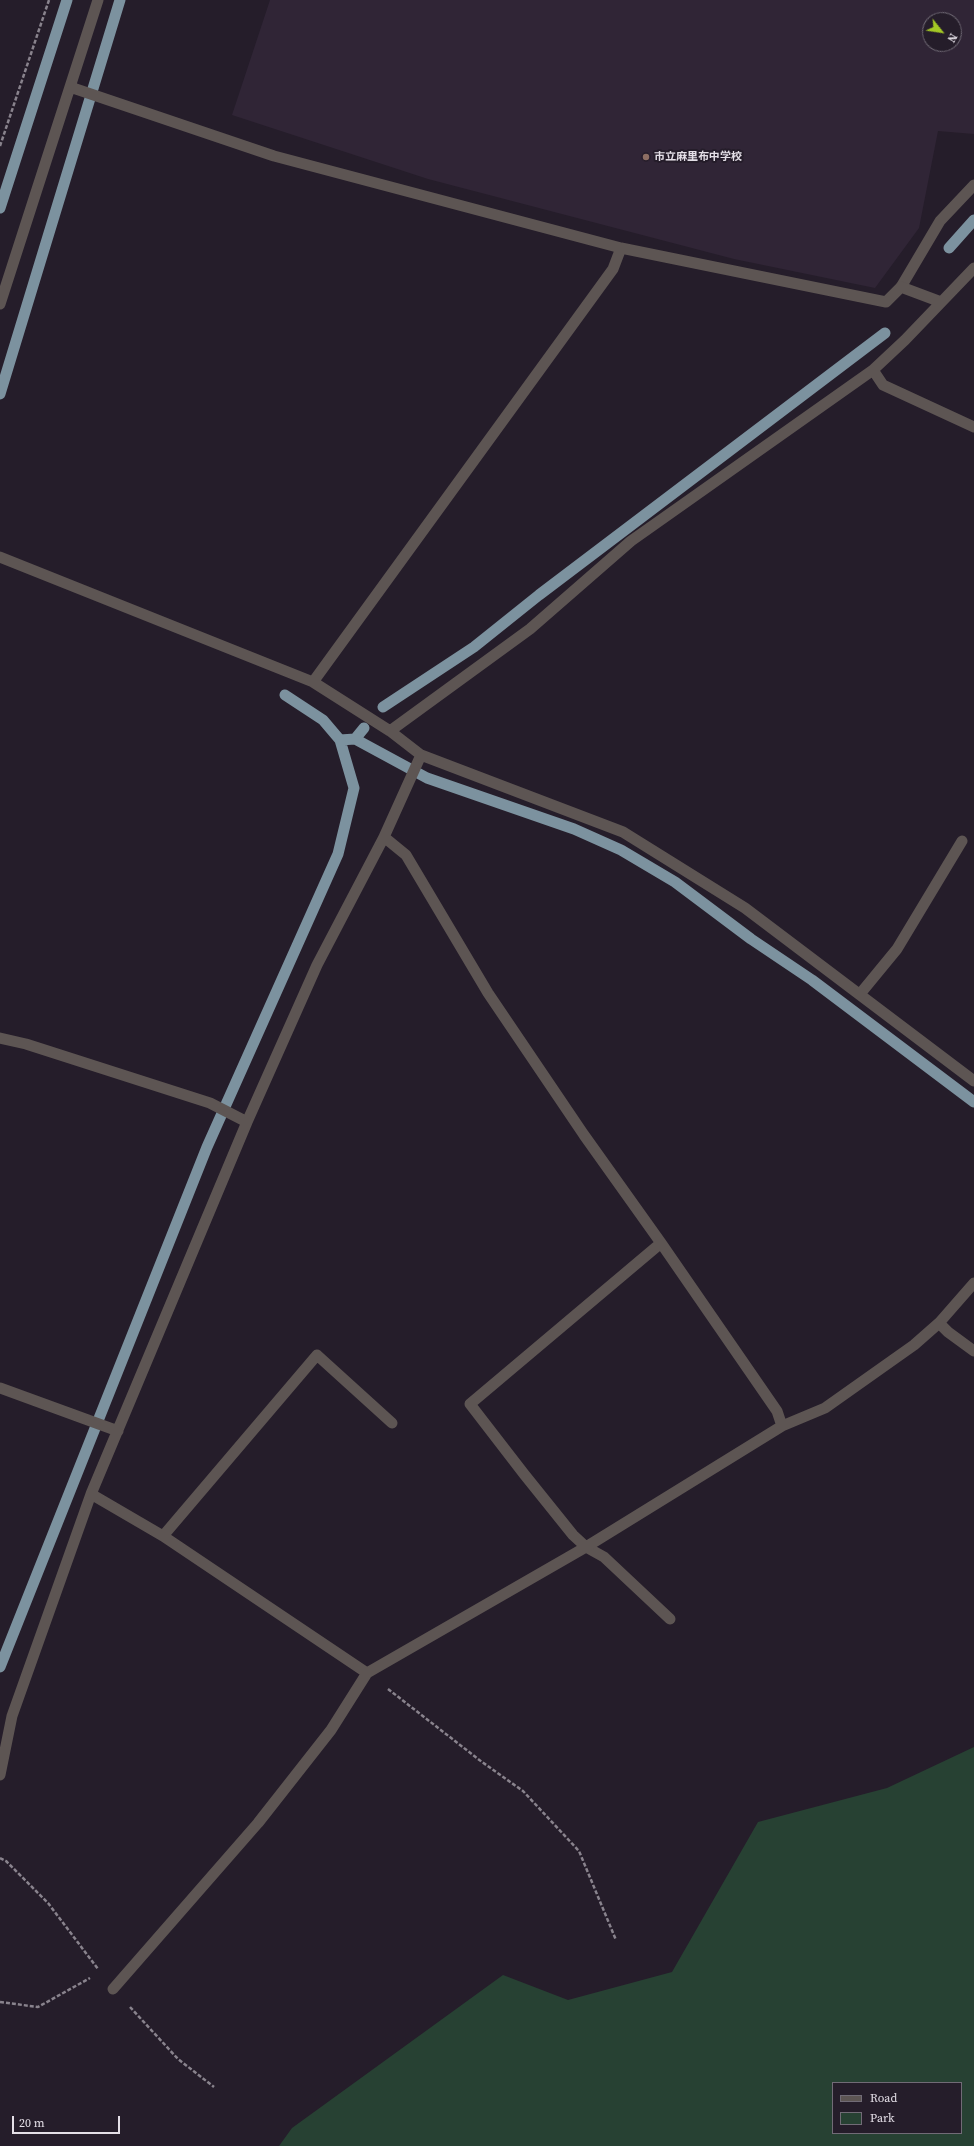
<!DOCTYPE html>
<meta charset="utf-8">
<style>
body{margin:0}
#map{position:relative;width:974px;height:2146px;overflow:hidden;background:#251d2a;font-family:"Source Serif 4",serif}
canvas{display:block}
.legend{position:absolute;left:832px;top:2082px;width:130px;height:52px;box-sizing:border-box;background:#251d2a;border:1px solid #716b76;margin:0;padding:5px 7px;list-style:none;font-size:12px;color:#e4dfe7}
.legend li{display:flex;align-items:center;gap:8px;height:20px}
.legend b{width:20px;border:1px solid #716b76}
.north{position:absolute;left:922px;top:12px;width:40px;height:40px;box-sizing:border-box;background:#251d2a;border:1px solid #716b76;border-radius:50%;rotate:120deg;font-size:11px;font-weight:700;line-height:16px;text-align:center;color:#e4dfe7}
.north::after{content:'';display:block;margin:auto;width:14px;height:18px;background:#a4c825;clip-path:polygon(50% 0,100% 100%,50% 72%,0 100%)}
.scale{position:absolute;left:12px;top:2116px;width:108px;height:18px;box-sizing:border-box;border:2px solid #e4dfe7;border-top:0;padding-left:5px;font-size:12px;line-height:14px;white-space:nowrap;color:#e4dfe7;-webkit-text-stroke:3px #251d2a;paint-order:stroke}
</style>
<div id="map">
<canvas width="974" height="2146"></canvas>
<ul class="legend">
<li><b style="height:5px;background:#5d5553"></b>Road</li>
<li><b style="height:11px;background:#274133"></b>Park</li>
</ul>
<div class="north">N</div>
<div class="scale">20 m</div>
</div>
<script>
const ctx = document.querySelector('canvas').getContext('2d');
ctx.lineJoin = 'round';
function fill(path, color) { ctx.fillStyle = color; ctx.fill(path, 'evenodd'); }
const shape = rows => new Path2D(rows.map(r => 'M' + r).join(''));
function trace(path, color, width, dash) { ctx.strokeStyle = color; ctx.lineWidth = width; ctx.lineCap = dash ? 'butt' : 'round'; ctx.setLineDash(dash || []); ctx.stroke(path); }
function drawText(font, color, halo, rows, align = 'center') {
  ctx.font = font + ' "Source Serif 4","Noto Sans JP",serif'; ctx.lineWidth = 4; ctx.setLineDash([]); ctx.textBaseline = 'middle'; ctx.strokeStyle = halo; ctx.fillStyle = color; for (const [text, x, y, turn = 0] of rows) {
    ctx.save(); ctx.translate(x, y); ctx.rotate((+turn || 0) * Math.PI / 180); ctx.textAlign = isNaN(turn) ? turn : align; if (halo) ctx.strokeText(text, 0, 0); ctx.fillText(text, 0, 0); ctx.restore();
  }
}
const built = shape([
 [270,0,974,0,974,134,938,131,919,228,875,288,734,259,428,179,232,115],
 [930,20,954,20,954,44,930,44]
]);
const green = shape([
 [974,1747,974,2146,279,2146,292,2128,503,1975,568,2000,672,1972,758,1822,887,1788],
 [833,2083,961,2083,961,2133,833,2133]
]);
const stream = shape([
 [0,208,67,0],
 [949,248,974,220],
 [0,394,120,0],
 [383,707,474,647,539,595,885,333],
 [355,739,364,728],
 [340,740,355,739,427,778,574,829,621,850,675,882,751,939,812,980,974,1102],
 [0,1667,207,1147,338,854,354,788,340,740,323,720,285,695]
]);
const path = shape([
 [0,146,49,0],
 [388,1689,482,1762,523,1791,579,1851,616,1940],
 [0,1858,6,1861,48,1903,98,1969],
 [0,2002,38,2007,90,1978],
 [130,2007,178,2059,214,2087]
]);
const service = shape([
 [901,287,940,221,974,185],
 [586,1547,604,1557,670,1619]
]);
const minor = shape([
 [70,87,274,156,621,248,886,302,901,287,941,302],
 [0,304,98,0],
 [873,370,883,385,974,427],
 [0,557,313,682,390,731,421,755,623,832,745,908,974,1081],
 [313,682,613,269,621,248],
 [390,731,530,629,631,541,873,370,905,340,974,268],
 [384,837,406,855,488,993,584,1135,661,1243,777,1411,782,1426],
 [860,994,897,949,962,841],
 [0,1038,26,1044,210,1103,247,1122],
 [939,1323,948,1332,974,1351],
 [0,1388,118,1431],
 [91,1494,163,1536,367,1673],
 [163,1536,317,1355,392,1423],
 [586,1547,573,1535,524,1474,470,1404,661,1243],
 [0,1775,12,1716,91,1494,247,1122,317,965,384,837,421,755],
 [113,1989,258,1823,331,1730,367,1673,586,1547,782,1426,825,1408,914,1345,939,1323,974,1283]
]);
const markers = [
 [646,157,4,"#8d6e63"]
];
const poiNames = [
 ["市立麻里布中学校",654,157]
];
fill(built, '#302536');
fill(green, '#274133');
trace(stream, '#7c929f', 11);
trace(path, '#89838d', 2.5, [4, 2]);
trace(service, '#5d5553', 11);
trace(minor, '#5d5553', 11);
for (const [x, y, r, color] of markers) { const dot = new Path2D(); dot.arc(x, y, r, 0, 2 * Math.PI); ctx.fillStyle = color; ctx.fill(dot); trace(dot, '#251d2a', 1.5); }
drawText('bold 11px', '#e4dfe7', '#251d2a', poiNames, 'left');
</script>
